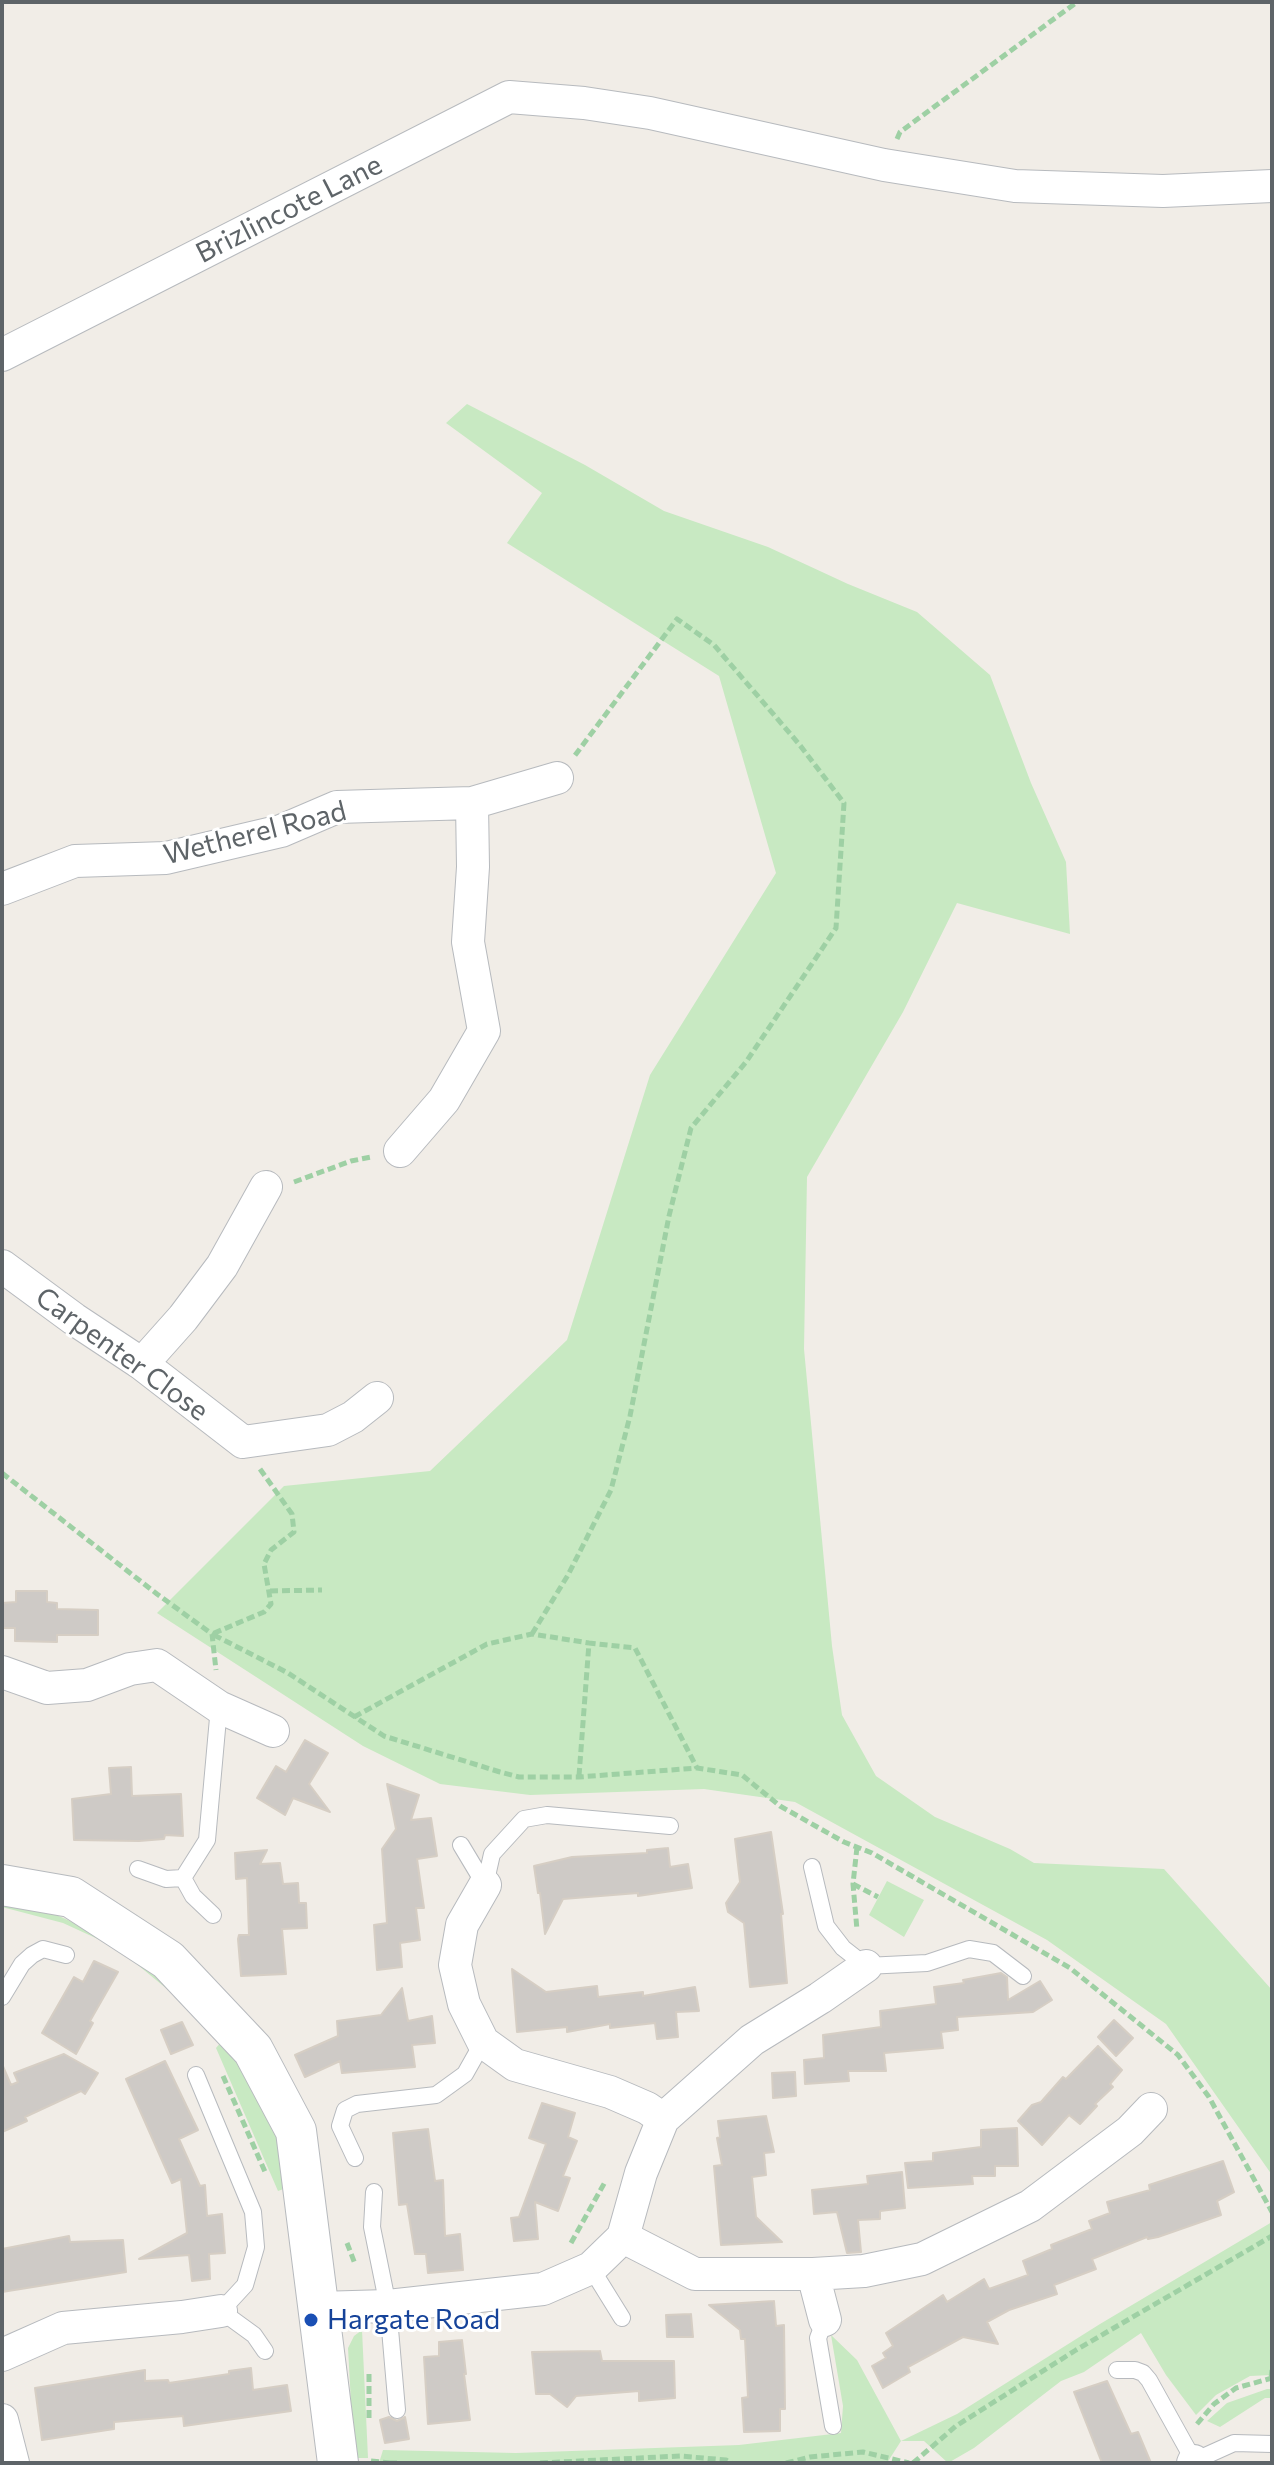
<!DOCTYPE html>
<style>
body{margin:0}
#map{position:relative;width:1274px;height:2465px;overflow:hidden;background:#f1ede7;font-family:Commissioner,sans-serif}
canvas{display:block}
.frame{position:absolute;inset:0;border:4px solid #5e6468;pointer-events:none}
</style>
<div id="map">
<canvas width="1274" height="2465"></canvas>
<div class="frame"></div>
</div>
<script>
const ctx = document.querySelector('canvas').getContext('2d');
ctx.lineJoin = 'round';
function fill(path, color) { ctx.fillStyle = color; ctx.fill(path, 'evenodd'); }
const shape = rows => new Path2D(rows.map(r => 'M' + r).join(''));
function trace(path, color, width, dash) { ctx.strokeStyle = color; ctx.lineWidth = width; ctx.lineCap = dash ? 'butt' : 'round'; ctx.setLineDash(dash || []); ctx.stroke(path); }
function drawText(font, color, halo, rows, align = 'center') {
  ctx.font = font + ' Commissioner,sans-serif'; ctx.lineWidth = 6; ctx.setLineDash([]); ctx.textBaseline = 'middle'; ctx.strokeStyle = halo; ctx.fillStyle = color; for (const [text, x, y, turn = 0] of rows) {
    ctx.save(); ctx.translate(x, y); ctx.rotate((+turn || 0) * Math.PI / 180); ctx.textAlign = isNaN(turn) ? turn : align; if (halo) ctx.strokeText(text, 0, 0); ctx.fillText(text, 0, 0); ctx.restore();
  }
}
const green = shape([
 [467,404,585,465,664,511,768,547,848,584,917,612,990,675,1031,783,1066,862,1070,934,957,903,903,1012,807,1177,804,1349,832,1646,842,1715,876,1776,935,1817,1010,1849,1034,1863,1164,1869,1272,1990,1272,2175,1166,2024,1047,1940,795,1802,704,1789,530,1795,440,1784,363,1746,157,1613,284,1486,430,1471,567,1340,650,1075,776,873,719,676,507,543,542,493,446,423],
 [887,1881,924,1900,904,1937,869,1915],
 [2,1902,52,1913,106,1937,144,1963,204,2013,229,2042,260,2090,280,2129,295,2185,278,2191,216,2048,222,2041,190,2008,133,1961,100,1940,63,1923,2,1907],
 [1272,2222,1272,2375,1250,2376,1216,2395,1196,2415,1166,2375,1141,2333,1084,2372,1061,2381,974,2448,948,2463,924,2441,901,2441,887,2463,379,2463,383,2450,516,2453,739,2445,841,2433,843,2406,831,2335,857,2360,901,2441,957,2414,1100,2324],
 [362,2330,368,2458,357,2458,353,2440,348,2348,354,2336],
 [1267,2389,1272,2389,1272,2398,1265,2398,1220,2427,1207,2421,1227,2403]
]);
const building = shape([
 [16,1591,47,1591,47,1602,57,1603,57,1609,98,1610,98,1635,57,1635,57,1642,15,1641,15,1628,2,1628,2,1603,16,1602,16,1591],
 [305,1740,328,1753,309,1784,330,1812,293,1798,285,1815,257,1798,276,1766,286,1772,305,1740],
 [131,1767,132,1796,181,1794,183,1836,165,1835,164,1839,139,1841,74,1840,72,1799,111,1794,109,1768,131,1767],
 [387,1784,419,1795,411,1820,431,1818,437,1856,417,1859,424,1908,416,1908,420,1940,400,1943,402,1967,377,1970,374,1925,387,1923,382,1849,396,1829,387,1784],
 [771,1832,783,1914,781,1914,787,1983,750,1987,744,1923,728,1912,726,1903,740,1882,735,1839,771,1832],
 [668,1848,670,1867,688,1864,692,1888,638,1896,638,1893,563,1899,545,1934,540,1893,538,1893,534,1866,572,1857,647,1853,647,1850,668,1848],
 [267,1850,260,1864,280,1863,283,1884,298,1883,299,1903,306,1903,307,1928,282,1929,286,1974,241,1976,238,1939,239,1935,249,1935,247,1878,236,1879,235,1853,267,1850],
 [94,1961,118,1972,90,2021,93,2023,76,2054,42,2033,74,1977,83,1982,94,1961],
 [512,1969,546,1992,597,1986,598,1997,643,1992,643,1996,695,1987,699,2011,676,2012,678,2037,657,2039,655,2023,610,2028,610,2024,567,2032,567,2027,517,2032,512,1969],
 [1001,1973,1007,1977,1008,2000,1040,1981,1052,2000,1033,2012,957,2017,958,2030,941,2032,943,2048,884,2053,886,2071,848,2071,849,2081,805,2084,804,2060,824,2058,823,2035,881,2027,880,2011,936,2004,934,1987,964,1983,963,1980,1001,1973],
 [402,1988,408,2021,432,2016,435,2043,412,2045,415,2067,342,2073,340,2061,305,2077,295,2055,338,2036,337,2021,381,2015,402,1988],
 [1114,2020,1133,2038,1116,2056,1098,2037,1114,2020],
 [182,2022,193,2045,171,2054,161,2030,182,2022],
 [1098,2046,1122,2070,1110,2084,1113,2087,1095,2104,1097,2106,1080,2124,1069,2115,1042,2145,1018,2121,1032,2105,1041,2102,1063,2077,1066,2079,1098,2046],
 [64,2054,98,2073,85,2094,81,2091,25,2117,27,2121,2,2132,2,2064,11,2085,18,2082,14,2073,64,2054],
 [165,2061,198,2130,179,2139,200,2186,205,2185,207,2216,222,2214,225,2253,209,2254,210,2279,192,2281,189,2255,139,2259,187,2233,181,2179,172,2183,126,2079,165,2061],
 [795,2072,796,2096,773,2098,772,2073,795,2072],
 [542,2103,575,2113,568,2137,577,2141,563,2176,570,2178,558,2211,535,2202,538,2239,514,2241,511,2218,519,2217,546,2144,529,2138,542,2103],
 [766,2116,774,2152,764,2153,766,2175,752,2177,756,2217,782,2242,721,2245,714,2166,722,2165,717,2138,720,2137,718,2121,766,2116],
 [1017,2128,1018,2166,995,2166,995,2176,972,2176,973,2184,908,2188,905,2163,933,2161,933,2153,981,2147,981,2130,1017,2128],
 [428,2129,435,2181,443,2180,445,2236,460,2234,463,2270,428,2273,426,2254,415,2254,407,2204,399,2205,393,2133,428,2129],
 [1223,2161,1234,2192,1217,2201,1221,2215,1158,2237,1148,2239,1147,2237,1092,2259,1096,2269,1054,2285,1057,2294,1009,2310,987,2322,998,2344,963,2337,908,2367,910,2372,883,2388,872,2366,886,2358,883,2353,893,2346,886,2333,943,2295,947,2302,984,2279,989,2289,1028,2275,1023,2261,1052,2249,1051,2245,1092,2229,1089,2221,1110,2213,1107,2202,1150,2190,1149,2185,1223,2161],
 [902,2172,905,2208,880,2211,880,2219,858,2220,861,2252,847,2253,837,2212,814,2214,812,2190,868,2184,867,2176,902,2172],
 [69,2236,70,2242,123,2240,126,2272,2,2292,2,2249,69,2236],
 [774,2301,776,2326,784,2325,785,2409,780,2409,780,2431,744,2432,742,2398,748,2397,745,2339,741,2339,740,2330,709,2305,774,2301],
 [691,2314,693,2337,667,2337,666,2315,691,2314],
 [462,2340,466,2374,464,2374,470,2420,428,2424,424,2357,439,2356,439,2342,462,2340],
 [600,2351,602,2361,674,2361,675,2398,639,2401,639,2391,576,2396,567,2407,550,2394,536,2394,532,2352,600,2351],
 [251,2368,253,2390,287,2385,291,2411,184,2426,183,2416,114,2422,114,2429,42,2440,35,2388,145,2370,145,2381,168,2380,169,2383,229,2374,229,2371,251,2368],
 [1107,2381,1131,2434,1138,2432,1151,2463,1102,2463,1074,2392,1107,2381],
 [389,2417,397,2421,405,2417,409,2439,385,2443,380,2420,389,2417]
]);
const path = shape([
 [897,139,900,132,1077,2],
 [294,1182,351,1161,371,1157],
 [260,1469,292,1514,294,1532,271,1550,264,1564,271,1604,264,1612,212,1634,288,1673,384,1736,500,1772,519,1777,579,1777,697,1768,742,1775,780,1806,844,1842,872,1853,1070,1968,1178,2055,1209,2097,1272,2212],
 [2,1473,157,1594,212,1634,216,1670],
 [270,1591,322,1590],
 [532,1634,568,1575,611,1490,630,1416,669,1216,691,1128,746,1062,836,928,844,803,799,744,714,645,677,619,573,758],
 [354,1717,487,1644,532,1634,589,1643],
 [579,1776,589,1643,635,1648,697,1768],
 [857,1847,853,1884,857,1930],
 [853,1884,878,1897],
 [223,2076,266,2174],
 [347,2243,355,2264],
 [571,2243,605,2182],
 [1271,2378,1272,2369],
 [369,2418,369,2372],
 [1197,2424,1214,2404,1236,2388,1272,2378],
 [371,2461,390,2463],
 [389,2463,399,2463],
 [540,2463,680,2456,726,2460,731,2463],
 [786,2463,810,2457,863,2452,909,2463],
 [913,2463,956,2426,1076,2350,1272,2236]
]);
const service = shape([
 [461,1845,485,1885],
 [812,1867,826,1926,843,1948,866,1966,927,1963,969,1949,993,1953,1023,1976],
 [138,1869,166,1879,183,1878,193,1896,213,1915],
 [183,1878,207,1840,219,1707],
 [485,1885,492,1854,524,1819,547,1815,670,1826],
 [2,1997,22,1964,32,1955,43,1949,66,1955],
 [196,2075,253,2212,256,2247,245,2285,221,2311,254,2335,265,2351],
 [355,2158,340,2126,345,2110,357,2104,436,2095,465,2074,483,2042],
 [374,2192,372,2227,388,2306,397,2410],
 [591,2268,622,2318],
 [825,2320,818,2338,833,2426],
 [1117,2370,1135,2370,1143,2373,1149,2380,1194,2461,1234,2443,1272,2444]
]);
const minor = shape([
 [2,355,509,97,584,103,650,113,884,165,1015,186,1163,191,1272,186],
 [2,889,75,861,166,858,281,831,337,807,472,803,557,778],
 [400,1151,444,1100,484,1031,468,942,473,867,472,803],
 [2,1266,74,1319,142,1364,243,1442,328,1430,353,1417,377,1398],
 [142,1364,183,1318,222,1266,266,1187],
 [2,1672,47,1688,87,1685,130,1669,157,1665,219,1707,273,1731],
 [485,1885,462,1925,455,1965,464,2004,483,2042,515,2065,610,2092,647,2108,663,2119],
 [623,2237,695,2274,813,2274,864,2271,922,2259,1030,2206,1130,2131,1151,2109],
 [813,2274,825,2320],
 [318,2308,388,2306,543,2289,591,2268,623,2237,641,2173,663,2119,752,2040,820,1998,866,1966],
 [2,2355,63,2328,182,2317,221,2311],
 [2,2420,13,2463],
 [1193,2463,1194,2461]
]);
const tertiary = shape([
 [2,1885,71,1897,168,1960,253,2050,296,2131,338,2463]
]);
const markers = [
 [311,2320,8,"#1a4fb4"]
];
const streetNames = [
 ["Brizlincote Lane",289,209,-27],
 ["Wetherel Road",255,833,-14],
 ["Carpenter Close",122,1354,36]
];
const transitNames = [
 ["Hargate Road",327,2320]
];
fill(green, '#c8e9c2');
fill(building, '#cecac6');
trace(building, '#d6cec4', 2);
trace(service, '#b7babe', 18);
trace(minor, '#b7babe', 34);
trace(tertiary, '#b7babe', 42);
trace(path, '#9ed0a4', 5, [8, 4]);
trace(service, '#fff', 16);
trace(minor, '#fff', 32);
trace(tertiary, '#fff', 40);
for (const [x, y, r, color] of markers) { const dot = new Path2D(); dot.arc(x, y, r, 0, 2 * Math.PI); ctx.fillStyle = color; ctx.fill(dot); trace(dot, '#fff', 3); }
drawText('28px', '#5e6468', '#fff', streetNames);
drawText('28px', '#164399', '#fff', transitNames, 'left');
</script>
